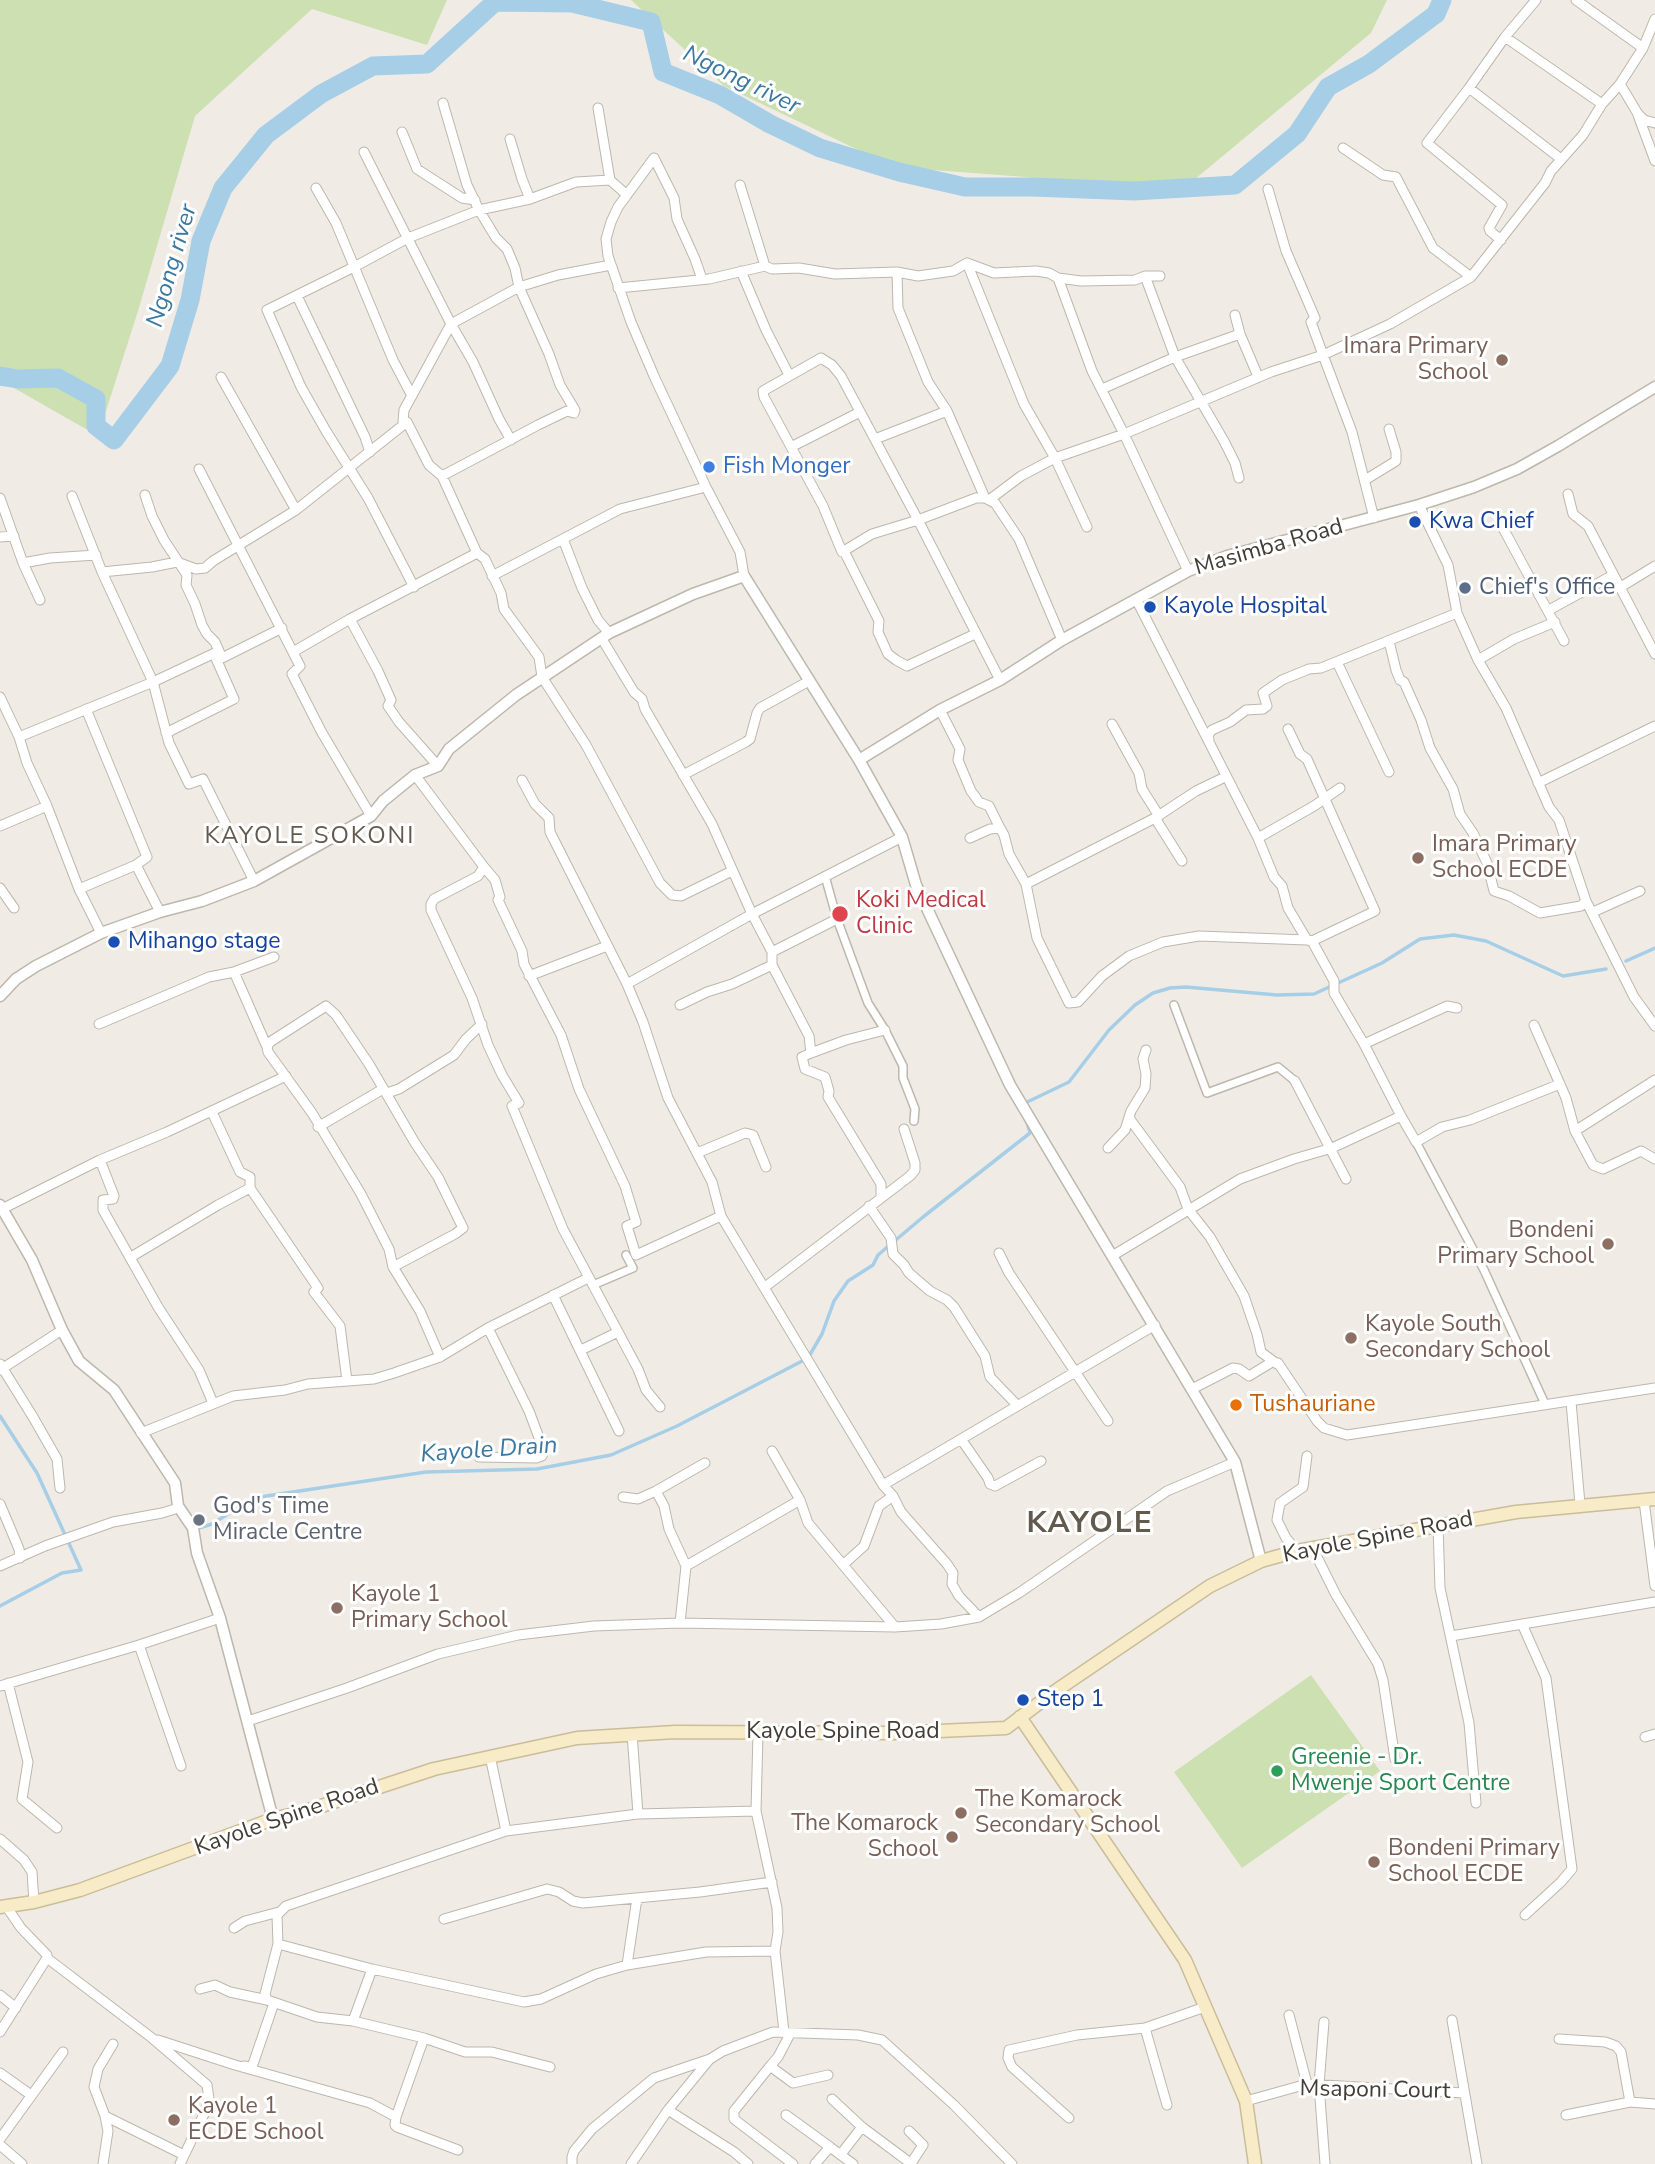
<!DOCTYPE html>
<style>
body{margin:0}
canvas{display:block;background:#f0ece5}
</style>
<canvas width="1655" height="2164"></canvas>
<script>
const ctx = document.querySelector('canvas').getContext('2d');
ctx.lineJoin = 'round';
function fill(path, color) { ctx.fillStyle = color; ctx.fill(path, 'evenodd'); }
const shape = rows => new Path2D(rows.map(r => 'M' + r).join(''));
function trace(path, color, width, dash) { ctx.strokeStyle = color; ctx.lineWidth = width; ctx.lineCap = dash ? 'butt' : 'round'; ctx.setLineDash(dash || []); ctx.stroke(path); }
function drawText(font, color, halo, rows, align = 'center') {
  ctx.font = font + ' "Nunito Sans",sans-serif'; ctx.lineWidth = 6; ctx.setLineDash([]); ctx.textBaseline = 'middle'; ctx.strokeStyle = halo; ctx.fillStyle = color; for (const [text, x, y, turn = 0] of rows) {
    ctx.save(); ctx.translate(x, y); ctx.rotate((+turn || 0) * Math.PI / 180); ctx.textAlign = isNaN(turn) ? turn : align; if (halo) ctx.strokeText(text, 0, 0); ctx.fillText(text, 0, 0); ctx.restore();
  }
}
const green = shape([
 [0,0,447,0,427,45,312,9,195,116,138,311,98,436,0,380],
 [631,0,1387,0,1371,33,1183,189,894,167,724,86],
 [1311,1675,1380,1771,1242,1868,1174,1772]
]);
const stream = shape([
 [1626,961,1655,948],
 [1023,1104,1069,1082,1109,1030,1135,1005,1153,993,1170,988,1186,987,1277,995,1314,994,1382,963,1420,939,1454,935,1486,941,1563,976,1606,969],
 [0,1416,37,1473,81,1570,62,1573,0,1606],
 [199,1528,212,1524,244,1504,266,1496,426,1472,537,1469,611,1455,677,1426,808,1358,822,1334,834,1301,848,1281,873,1265,878,1255,923,1217,1030,1133,1027,1122]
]);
const river = shape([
 [0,376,18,379,58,378,96,399,96,426,114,440,170,366,190,300,201,241,223,188,266,135,321,94,373,66,427,64,495,2,572,3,651,22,663,72,720,95,770,124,820,148,899,172,965,187,1033,187,1134,191,1235,185,1297,134,1328,87,1369,64,1436,14,1442,0]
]);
const pedestrian = shape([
 [825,876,837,919,868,1003,885,1030,903,1066,903,1078,915,1109,914,1121],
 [1174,1005,1207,1093,1278,1067,1295,1081],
 [1416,1142,1484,1270,1545,1404],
 [593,1285,633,1268,626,1255]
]);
const minor = shape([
 [1576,0,1643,48],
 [1505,37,1602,104],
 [1620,84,1638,114,1644,120,1655,123],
 [1469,88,1505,37,1536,0],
 [598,108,610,180],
 [1638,115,1655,161],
 [402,132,417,169,462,198,475,200],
 [510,139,522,179,530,199],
 [1343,148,1383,175,1396,177,1433,248,1471,277],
 [364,152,451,324,473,362,499,419,511,440],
 [654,158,618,207,611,222,606,239,608,256,631,322,654,376,706,487,740,552,744,576],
 [654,158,674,198,677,219,695,259,702,279],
 [740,185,765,266],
 [316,188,336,223,393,360,412,396],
 [1501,240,1490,231,1489,228,1502,205,1427,143,1469,88,1561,159],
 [967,263,1024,404,1055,458,1087,527],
 [611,265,558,275,519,287,451,324,404,410,403,421,407,422,429,465,442,476,477,553,485,559,501,593,504,609,539,657,542,677,586,745,660,883,672,895,681,896,732,871],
 [741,271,766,330,789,375],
 [1145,276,1175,357,1224,441,1235,463,1239,478],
 [1058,278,1092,371,1124,434,1188,571],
 [618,288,709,279,765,266,772,269,799,268,835,274,897,272,918,276,953,271,967,263,994,273,1036,271,1049,273,1058,278,1081,281,1135,280,1145,276,1160,276],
 [297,296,365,437,370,452],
 [1235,315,1240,334],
 [221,377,296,510],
 [1102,389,1175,357,1240,334,1257,374,1257,378],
 [947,411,985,498],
 [875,439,947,411,928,382,898,308,897,272],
 [791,447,860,412],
 [199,469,300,666,292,674,321,731,371,816],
 [442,476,538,425,567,411,574,413,575,410,560,385,549,354,519,287,515,268,507,249,496,238,479,210,467,185,443,103],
 [1365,480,1396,461,1396,452,1389,429],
 [1568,494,1573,514,1588,526,1655,654],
 [145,495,152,516,164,540,187,575,186,585,195,604,202,625,207,634,215,642,222,658,282,628],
 [72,496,102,572,153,682,169,743,189,784,203,779,254,881],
 [0,498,23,563,40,600],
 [989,500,1021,476,1055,458,1124,434,1271,372,1323,355,1311,322,1315,318,1286,251,1268,189],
 [1419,505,1448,565,1457,613,1478,660,1506,708,1549,807,1559,820,1586,901,1634,997,1655,1026],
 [1374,518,1352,432,1323,355,1390,324,1471,277,1545,183,1551,171,1583,135,1602,104,1620,84,1643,48,1655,19],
 [1503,528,1564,641],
 [0,537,14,536],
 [563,539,582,588,598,620,609,633],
 [844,551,879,621,878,632,888,654,896,660,907,666,975,634],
 [23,563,50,558,96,555],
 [102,572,152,567,177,562,196,569,205,568,213,561,296,510,407,422],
 [492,576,620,509,706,487],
 [414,587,368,498,326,431,301,387,267,310,354,267,408,238,479,210,530,199,576,182,610,180,627,195],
 [1619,588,1655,566],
 [1137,601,1258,838,1274,877,1282,886,1288,908,1307,940,1312,941,1334,981,1334,993,1364,1044,1401,1116],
 [1549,610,1613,575],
 [350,619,378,671,391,700,388,706,399,722,438,766],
 [602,639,634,692,642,699,645,709,712,824,752,914,772,952,772,965,809,1036,811,1053,802,1057,805,1069,825,1077,829,1091,828,1097,881,1184,881,1198],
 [1389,641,1396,670,1400,680,1404,682,1421,720,1430,748,1453,789,1460,814,1473,833,1487,863,1494,891,1509,896,1540,913,1581,906,1586,901],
 [293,652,350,619,477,553],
 [1478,660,1514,639,1555,622],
 [1337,662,1389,772],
 [1000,680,918,520,841,376,832,365,821,358,763,391,764,397,823,506,842,552,872,534,918,520,976,498,985,498,995,503,1019,539,1062,640],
 [0,697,19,737,27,763,47,806,79,889,101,933],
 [86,709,147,857,136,865,160,912],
 [940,710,960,749,958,760,971,791,979,802,989,806,1000,828],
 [1112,724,1139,773,1142,789,1159,816],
 [1288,729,1300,754,1307,759,1375,911,1312,941],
 [166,733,234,699,214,654],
 [19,737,153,682,219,651],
 [1209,740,1208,735,1212,730,1230,722,1246,710,1263,709,1267,706,1263,693,1282,680,1309,669,1321,668,1457,613],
 [415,775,484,867,478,876,434,899,431,904,431,910,472,998,488,1045,502,1075,519,1103,512,1106,563,1229,638,1369,646,1390,660,1407],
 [683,775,746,742,750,739,757,713,760,708,809,681],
 [522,780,535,804,549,818,550,832,627,984,643,1022,668,1098,712,1182,721,1216,883,1485,893,1496,901,1512,947,1564,953,1573,952,1584,959,1596,979,1617],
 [1538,783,1655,726],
 [1155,818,1182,861],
 [0,826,47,806],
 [970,838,990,829,1000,828,1004,835,1009,854,1026,884,1155,818,1196,791,1225,777],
 [1258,838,1314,806,1340,788],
 [484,867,495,880,500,897,498,900,522,951,524,964,561,1035,579,1089,625,1186,636,1222,627,1226,636,1255,721,1216],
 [1026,884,1037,938,1069,1003,1078,1002,1102,976,1129,956,1163,942,1199,936,1307,940],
 [0,888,14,908],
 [79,889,136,865],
 [1593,912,1640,891],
 [772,952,837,919],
 [234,972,267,1047],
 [529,976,607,946],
 [627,984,752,914,902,837],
 [680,1005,707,992,732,984,772,965],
 [99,1024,209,977,234,972,274,957],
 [1534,1025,1566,1098,1575,1131,1593,1165,1603,1169,1641,1151,1655,1159],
 [1364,1044,1447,1006,1457,1008],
 [811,1053,846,1040,885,1030],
 [1295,1081,1346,1179],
 [387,1093,399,1089,454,1055,466,1039,482,1024],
 [212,1112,240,1172,250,1177,250,1188,318,1288,314,1292,340,1326,347,1381],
 [1129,1118,1180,1187,1188,1209,1210,1237,1244,1296,1257,1334,1261,1352,1277,1364],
 [318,1127,383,1089],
 [1575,1131,1655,1080],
 [1108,1148,1125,1130,1131,1111,1145,1088,1146,1074,1143,1059,1146,1050],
 [697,1153,745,1133,753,1135,766,1167],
 [100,1160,114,1196,113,1199,103,1200,103,1210,158,1307,199,1370,213,1403],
 [869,1206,891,1238,893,1254,904,1265,909,1273,930,1291,947,1300,954,1307,985,1356,990,1377,1017,1405],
 [2,1209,100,1160,167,1132,286,1076],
 [999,1253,1009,1273,1108,1421],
 [1112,1256,1240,1179,1294,1159,1332,1148,1401,1116,1416,1142,1442,1127,1470,1120,1560,1084],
 [131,1257,218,1205,250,1188],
 [393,1267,455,1234,463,1228,438,1177,415,1143,369,1064,336,1015,326,1006,270,1042,267,1047,268,1052,312,1113,361,1194,389,1249,393,1267,420,1311,440,1357],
 [765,1287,910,1176,915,1170,915,1163,904,1129],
 [553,1295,619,1431],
 [581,1350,618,1332],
 [0,1364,33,1417,57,1459,60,1488],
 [0,1370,62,1330],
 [1192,1389,1233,1368,1239,1369,1249,1376,1272,1362,1278,1363,1317,1421,1324,1428,1347,1435,1655,1388],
 [1571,1402,1580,1504],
 [141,1433,233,1396,285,1390,308,1384,374,1379,394,1373,440,1357,488,1328,588,1278],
 [961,1439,988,1478,990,1484,995,1486,1041,1461],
 [479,1457,536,1458,542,1456,544,1451,529,1411,488,1328],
 [883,1485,1155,1325],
 [656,1491,705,1463],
 [623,1497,638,1499,656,1491,664,1506,669,1529,686,1566],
 [800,1500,808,1523,895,1627],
 [1644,1501,1655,1586],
 [0,1504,19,1549,20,1558],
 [1438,1525,1440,1588,1469,1723,1476,1803],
 [1313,1549,1336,1595,1378,1664,1383,1680,1395,1759],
 [1297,1551,1286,1538,1277,1520,1280,1503,1303,1487,1307,1456],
 [844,1564,864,1546,879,1506,893,1496],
 [0,1566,45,1546,113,1522,162,1513,175,1509,178,1506],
 [680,1623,686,1566,800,1500,772,1451],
 [1522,1624,1546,1678,1572,1869,1561,1882,1525,1915],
 [1451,1636,1655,1602],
 [139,1645,181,1766],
 [8,1683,28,1762,22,1799,57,1828],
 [0,1686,139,1645,220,1618],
 [248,1721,347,1688,438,1654,518,1635,594,1626,680,1623,895,1627,941,1624,979,1617,1019,1593,1167,1491,1235,1462],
 [758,1733,756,1811,777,1908,778,1932,775,1951,784,2032],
 [632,1734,638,1814],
 [1645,1737,1655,1734],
 [490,1756,506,1831,286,1906,277,1915,278,1944,372,1969,524,2002,541,1999,596,1974,627,1965,706,1952,775,1951],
 [506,1831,638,1814,756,1811],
 [0,1839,24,1860,32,1872,34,1902],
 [6,1906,21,1928,47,1955,47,1958,152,2038,207,2085,209,2099,206,2110,180,2164],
 [444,1919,547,1889,559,1892,573,1901,583,1903,700,1892,772,1882],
 [234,1928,245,1921,279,1912],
 [278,1944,265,1994,267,2000,317,2017,353,2021,424,2038,465,2052,492,2052,550,2067],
 [627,1965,637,1898],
 [200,1989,215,1985,230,1992,267,2000],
 [0,1995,16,2008],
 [1289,2015,1307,2084],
 [1452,2020,1477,2164],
 [353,2021,372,1969],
 [1324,2022,1319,2085,1325,2164],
 [1145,2028,1167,2105],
 [0,2032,47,1958],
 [790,2034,778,2057,771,2065,774,2069,793,2083,828,2075],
 [1559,2039,1605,2042,1616,2046,1621,2052,1630,2102],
 [158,2040,235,2065,370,2103,396,2117,424,2038],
 [771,2065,734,2111,734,2119,793,2164],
 [244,2066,252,2067,274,2003],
 [0,2073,31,2095],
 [832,2099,862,2127],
 [1246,2101,1307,2084,1464,2093],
 [668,2110,734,2152,748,2164],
 [786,2115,830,2147,815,2164],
 [1566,2115,1630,2102,1655,2104],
 [105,2116,184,2155],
 [396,2117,395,2125,397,2127,458,2150],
 [1069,2118,1012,2067,1008,2058,1009,2050,1077,2035,1145,2028,1205,2007],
 [0,2139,63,2052],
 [0,2145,22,2164],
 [830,2147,853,2164],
 [841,2154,862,2127,909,2162,912,2162,923,2145,909,2131],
 [103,2164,108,2131,105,2116,94,2087,98,2069,113,2044],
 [572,2164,572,2157,574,2151,592,2129,654,2078,710,2059,723,2051,773,2032,858,2035,882,2040,954,2105,1012,2164],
 [631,2164,668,2110,709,2060]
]);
const tertiary = shape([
 [859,760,940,710,1000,680,1062,640,1188,571,1227,556,1419,505,1474,487,1517,469,1558,446,1655,387],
 [0,996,16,979,36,966,101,933,160,912,202,901,254,881,371,816,383,801,415,775,438,766,449,749,516,695,609,633,693,594,744,576,859,760,902,837,916,885,1010,1085,1235,1462,1261,1561],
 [0,1205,32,1260,62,1330,79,1361,114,1390,175,1483,178,1506,193,1528,197,1553,220,1618,273,1819]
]);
const secondary = shape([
 [1020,1717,1185,1960,1246,2101,1255,2164],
 [0,1907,34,1902,80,1890,273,1819,306,1811,434,1769,577,1738,675,1732,894,1733,1006,1728,1054,1692,1210,1586,1261,1561,1297,1551,1516,1512,1655,1499]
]);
const markers = [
 [1502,360,7,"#8d6e63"],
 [709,467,7,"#3f7fe0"],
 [1415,522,7,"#1a4fb4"],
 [1465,588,7,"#5c6f8a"],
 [1150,607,7,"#1a4fb4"],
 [1418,858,7,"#8d6e63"],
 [840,914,9,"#e0444e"],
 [114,942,7,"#1a4fb4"],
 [1608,1244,7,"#8d6e63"],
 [1351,1338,7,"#8d6e63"],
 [1236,1405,7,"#e8710a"],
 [199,1520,7,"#6b7280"],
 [337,1608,7,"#8d6e63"],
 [1023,1700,7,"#1a4fb4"],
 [1277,1771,7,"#2e9e5b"],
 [961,1813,7,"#8d6e63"],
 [952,1837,7,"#8d6e63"],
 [1374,1862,7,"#8d6e63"],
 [174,2120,7,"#8d6e63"]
];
const educationNames = [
 ["Imara Primary",1488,347,"right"],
 ["School",1488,373,"right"],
 ["Imara Primary",1432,845],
 ["School ECDE",1432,871],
 ["Bondeni",1594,1231,"right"],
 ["Primary School",1594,1257,"right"],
 ["Kayole South",1365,1325],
 ["Secondary School",1365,1351],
 ["Kayole 1",351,1595],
 ["Primary School",351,1621],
 ["The Komarock",975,1800],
 ["Secondary School",975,1826],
 ["The Komarock",938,1824,"right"],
 ["School",938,1850,"right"],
 ["Bondeni Primary",1388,1849],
 ["School ECDE",1388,1875],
 ["Kayole 1",188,2107],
 ["ECDE School",188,2133]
];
const shopNames = [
 ["Fish Monger",723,467]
];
const transitNames = [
 ["Kwa Chief",1429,522],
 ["Kayole Hospital",1164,607],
 ["Mihango stage",128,942],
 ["Step 1",1037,1700]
];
const streetNames = [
 ["Masimba Road",1269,548,-16],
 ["Kayole Spine Road",1378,1538,-11],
 ["Kayole Spine Road",843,1732],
 ["Kayole Spine Road",287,1818,-19],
 ["Msaponi Court",1375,2091,1]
];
const serviceNames = [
 ["Chief's Office",1479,588]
];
const healthNames = [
 ["Koki Medical",856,901],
 ["Clinic",856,927]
];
const foodNames = [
 ["Tushauriane",1250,1405]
];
const worshipNames = [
 ["God's Time",213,1507],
 ["Miracle Centre",213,1533]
];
const leisureNames = [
 ["Greenie - Dr.",1291,1758],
 ["Mwenje Sport Centre",1291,1784]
];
const waterNames = [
 ["Ngong river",741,81,26],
 ["Ngong river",173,266,-74],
 ["Kayole Drain",489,1451,-4]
];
const neighbourhoodNames = [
 ["KAYOLE SOKONI",310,837]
];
const districtNames = [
 ["KAYOLE",1090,1525]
];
fill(green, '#cce0b2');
trace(stream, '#a7cee7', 3.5);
trace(river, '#a7cee7', 19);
trace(pedestrian, '#bdb7ac', 10);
trace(minor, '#bdb7ac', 11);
trace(tertiary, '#bdb7ac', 13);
trace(secondary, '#cbbd99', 15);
trace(pedestrian, '#fff', 7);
trace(minor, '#fff', 9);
trace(tertiary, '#fff', 10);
trace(secondary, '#f8ebc7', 12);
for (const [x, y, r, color] of markers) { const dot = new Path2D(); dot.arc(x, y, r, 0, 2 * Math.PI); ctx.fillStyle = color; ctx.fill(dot); trace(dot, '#fff', 2.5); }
drawText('23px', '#785e54', '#fff', educationNames, 'left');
drawText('23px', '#366cbe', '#fff', shopNames, 'left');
drawText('23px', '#164399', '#fff', transitNames, 'left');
drawText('23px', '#423d35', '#fff', streetNames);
drawText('23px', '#4e5e75', '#fff', serviceNames, 'left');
drawText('23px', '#be3a42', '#fff', healthNames, 'left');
drawText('23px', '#c56008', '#fff', foodNames, 'left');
drawText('23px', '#5b616d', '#fff', worshipNames, 'left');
drawText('23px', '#27864d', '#fff', leisureNames, 'left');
drawText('italic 24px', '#3b78a1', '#fff', waterNames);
ctx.letterSpacing = '2px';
drawText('24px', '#635a4e', '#fff', neighbourhoodNames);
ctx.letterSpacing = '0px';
ctx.letterSpacing = '2px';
drawText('bold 30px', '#635a4e', '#fff', districtNames);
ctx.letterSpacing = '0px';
</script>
